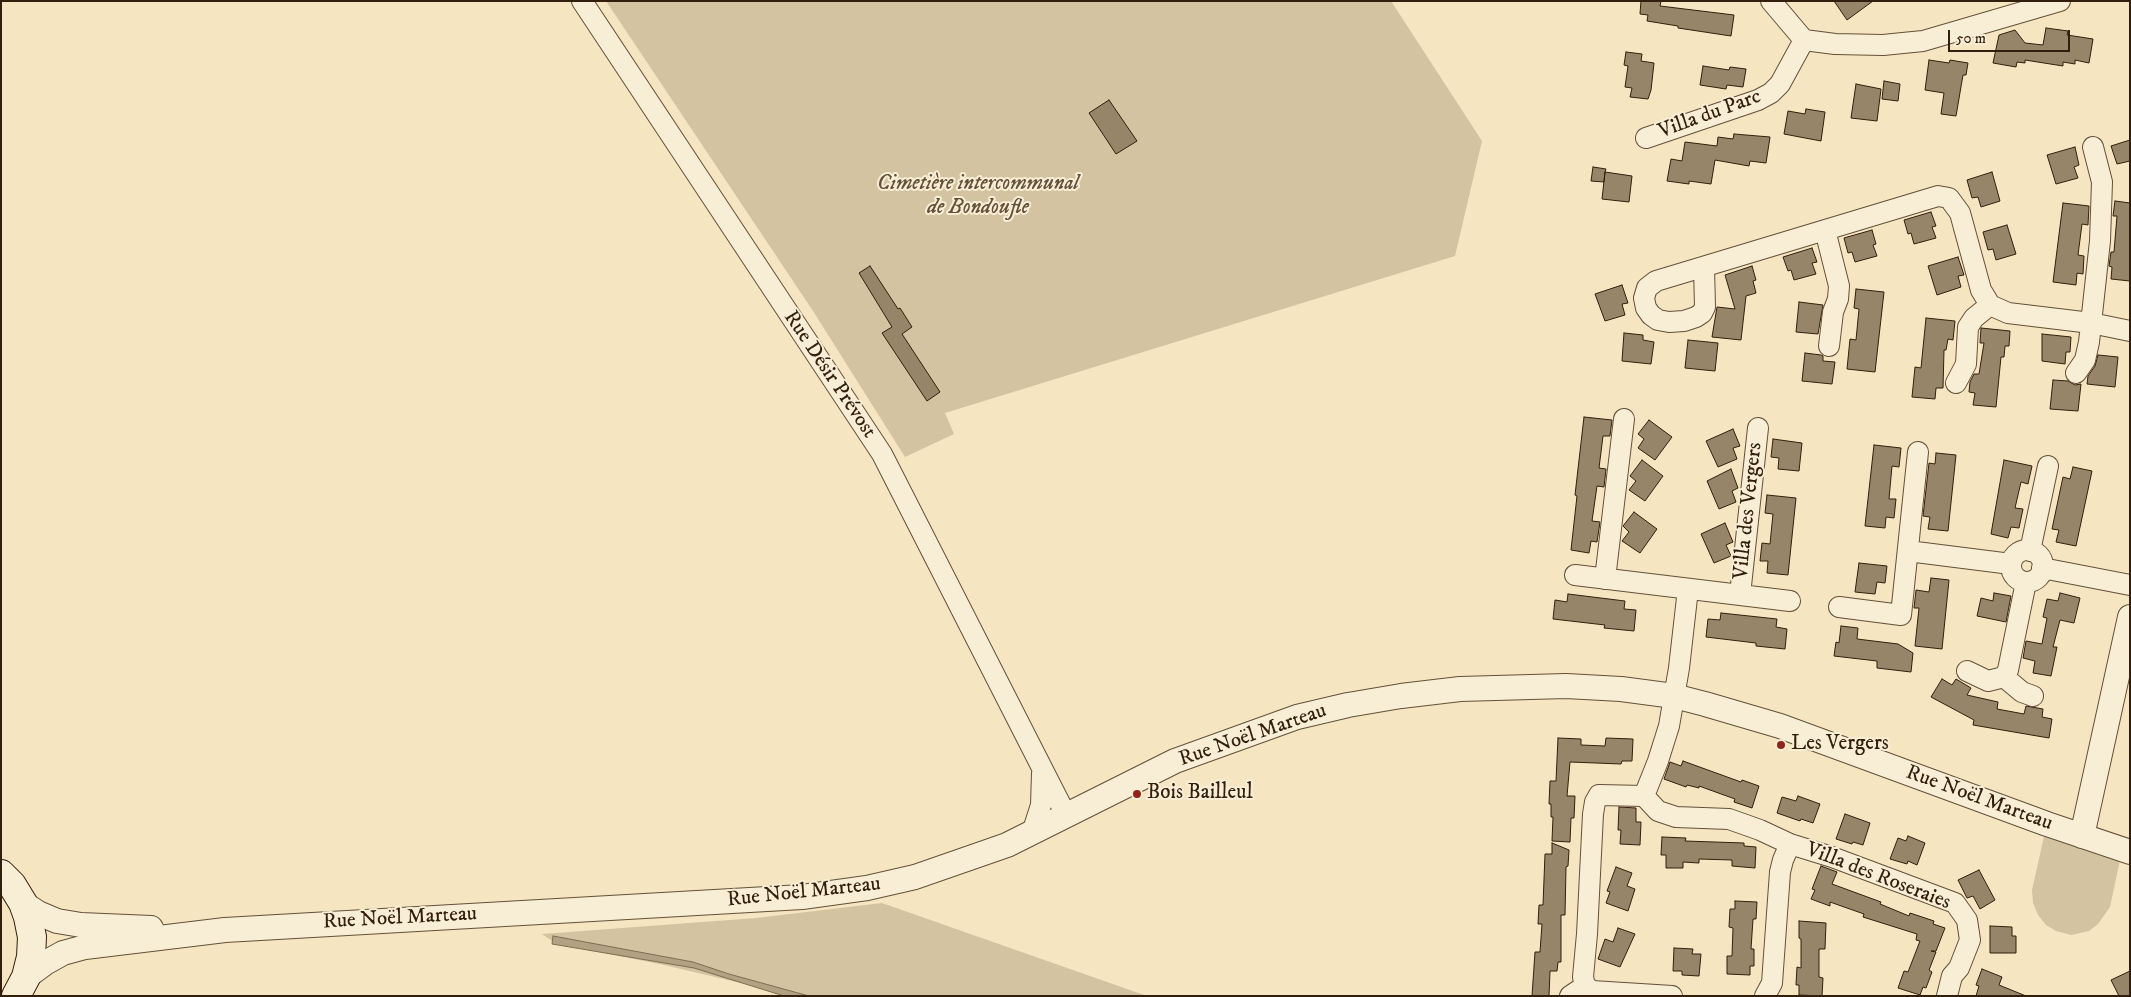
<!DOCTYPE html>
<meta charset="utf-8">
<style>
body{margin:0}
#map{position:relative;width:2131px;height:997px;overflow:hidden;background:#f5e5c0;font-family:"IM FELL DW Pica",serif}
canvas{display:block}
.frame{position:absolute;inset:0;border:2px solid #321e0c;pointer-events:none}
.scale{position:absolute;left:1948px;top:30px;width:122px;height:22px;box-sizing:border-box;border:2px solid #321e0c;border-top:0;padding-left:6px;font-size:15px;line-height:18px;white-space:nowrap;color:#321e0c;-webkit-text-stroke:4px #f8eed6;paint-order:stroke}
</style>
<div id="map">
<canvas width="2131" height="997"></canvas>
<div class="frame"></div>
<div class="scale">50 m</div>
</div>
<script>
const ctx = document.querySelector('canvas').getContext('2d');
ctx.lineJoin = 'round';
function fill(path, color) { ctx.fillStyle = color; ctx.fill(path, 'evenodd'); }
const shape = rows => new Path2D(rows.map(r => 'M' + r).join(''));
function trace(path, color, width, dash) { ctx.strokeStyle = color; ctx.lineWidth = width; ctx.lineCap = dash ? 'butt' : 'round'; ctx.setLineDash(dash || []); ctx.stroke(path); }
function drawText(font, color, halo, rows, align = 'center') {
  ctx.font = font + ' "IM FELL DW Pica",serif'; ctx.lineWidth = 4; ctx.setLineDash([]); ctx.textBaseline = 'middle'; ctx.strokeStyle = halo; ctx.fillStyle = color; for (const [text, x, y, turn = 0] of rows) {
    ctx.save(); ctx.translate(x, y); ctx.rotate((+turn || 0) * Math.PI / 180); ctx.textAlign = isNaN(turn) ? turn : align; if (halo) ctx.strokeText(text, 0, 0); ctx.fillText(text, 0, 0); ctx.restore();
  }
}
const green = shape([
 [606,1,1391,1,1482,141,1455,256,945,413,954,434,905,457,813,311],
 [2045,832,2120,860,2110,907,2098,924,2089,931,2071,935,2056,931,2046,925,2038,915,2033,903,2032,890],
 [882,903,1147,996,796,996,664,965,555,943,542,934,756,918]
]);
const water = shape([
 [553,936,693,962,729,974,809,996,784,996,694,968,552,944,553,936]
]);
const building = shape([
 [1641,1,1661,1,1660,6,1734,15,1731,36,1678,28,1678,26,1647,21,1648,15,1640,14,1641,1],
 [1834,1,1873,1,1847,20,1834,1],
 [2046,28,2068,31,2067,35,2093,39,2089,63,2075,60,2075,64,2063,62,2063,66,2025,60,2025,63,2017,62,2016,67,1993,63,1999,35,2015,30,2025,43,2043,45,2046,28],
 [1626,52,1642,54,1641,61,1654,63,1651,90,1648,99,1630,97,1632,88,1625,87,1628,66,1624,65,1626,52],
 [1929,60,1949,63,1950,60,1968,63,1966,75,1963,75,1956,116,1941,114,1944,93,1925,90,1929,60],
 [1703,66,1729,70,1730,67,1746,69,1743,87,1727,85,1726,89,1700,85,1703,66],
 [1884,81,1900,84,1898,101,1882,99,1884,81],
 [1856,84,1881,89,1877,121,1851,118,1856,84],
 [1109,100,1137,141,1116,154,1089,113,1109,100],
 [1806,109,1825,112,1821,141,1784,134,1788,111,1805,114,1806,109],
 [1734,134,1770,137,1766,163,1750,161,1749,166,1715,160,1711,184,1689,181,1689,184,1667,181,1671,159,1682,161,1685,142,1717,146,1718,137,1733,139,1734,134],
 [2130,140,2130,161,2117,164,2111,146,2130,140],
 [2075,147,2079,165,2074,167,2078,178,2056,184,2047,155,2075,147],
 [1593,167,1606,169,1605,172,1632,176,1629,202,1602,199,1605,172,1604,182,1591,181,1593,167],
 [1992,172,2000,201,1981,207,1978,197,1972,198,1967,180,1992,172],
 [2115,201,2130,203,2130,281,2111,279,2112,267,2109,266,2111,252,2114,252,2117,216,2113,216,2115,201],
 [2063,203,2089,206,2088,225,2082,224,2078,255,2084,256,2083,274,2077,273,2076,285,2053,282,2063,203],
 [1931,212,1936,226,1932,227,1936,238,1914,244,1911,233,1908,234,1904,220,1931,212],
 [2007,225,2016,254,1996,260,1993,249,1988,250,1983,232,2007,225],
 [1872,230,1876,244,1873,245,1877,256,1855,262,1852,252,1848,253,1844,238,1872,230],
 [1812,248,1817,262,1812,263,1816,274,1794,280,1791,270,1788,271,1783,257,1812,248],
 [1958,257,1964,275,1958,276,1961,287,1937,295,1928,266,1958,257],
 [870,266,898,309,900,308,912,327,902,334,940,392,927,401,882,333,892,327,859,273,870,266],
 [1752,266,1756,280,1753,281,1756,293,1746,296,1741,340,1712,337,1717,307,1735,309,1725,275,1752,266],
 [1622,285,1628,303,1622,304,1625,315,1605,321,1595,294,1622,285],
 [1856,289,1884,292,1875,372,1847,369,1850,339,1856,340,1859,309,1854,308,1856,289],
 [1799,302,1823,305,1818,334,1796,332,1799,302],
 [1926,318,1955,321,1953,340,1948,339,1946,350,1944,350,1943,388,1936,388,1935,399,1912,397,1915,367,1921,368,1926,318],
 [1981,328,2010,331,2009,346,2005,346,2004,357,2001,357,1996,407,1973,405,1975,393,1969,392,1970,382,1974,374,1979,374,1984,343,1980,343,1981,328],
 [1624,333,1643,335,1643,340,1654,342,1651,364,1622,361,1624,333],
 [2042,334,2071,337,2070,352,2066,352,2065,364,2042,361,2042,334],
 [1688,340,1718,343,1715,371,1685,368,1688,340],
 [1805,353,1821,355,1823,356,1823,361,1835,362,1832,384,1802,381,1805,353],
 [2098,355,2118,357,2115,387,2087,384,2088,376,2095,366,2098,355],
 [2053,380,2068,381,2075,385,2081,384,2078,411,2050,409,2053,380],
 [1584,417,1612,420,1610,436,1603,436,1599,468,1606,469,1604,487,1597,486,1592,521,1600,522,1597,542,1591,541,1589,553,1571,550,1577,496,1575,495,1584,417],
 [1649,420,1672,437,1655,460,1638,448,1644,439,1638,434,1649,420],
 [1733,429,1740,446,1733,448,1737,459,1718,467,1706,441,1733,429],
 [1773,439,1802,443,1799,471,1778,469,1779,458,1771,457,1773,439],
 [1874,445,1901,448,1899,467,1892,466,1889,499,1896,499,1894,518,1886,517,1885,528,1865,526,1874,445],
 [1936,453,1956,455,1948,531,1928,529,1930,517,1923,516,1929,463,1935,464,1936,453],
 [1642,460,1663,476,1645,501,1629,490,1636,481,1630,476,1642,460],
 [2004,460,2032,466,2028,484,2021,482,2015,508,2023,509,2019,528,2011,527,2008,538,1991,534,2004,460],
 [2073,467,2092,471,2076,546,2056,542,2059,530,2052,529,2063,477,2070,479,2073,467],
 [1731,469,1738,488,1732,491,1736,502,1719,509,1707,481,1731,469],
 [1767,495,1796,498,1788,575,1767,573,1768,561,1760,561,1762,543,1770,544,1773,514,1765,513,1767,495],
 [1634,512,1657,529,1640,553,1622,541,1629,532,1623,526,1634,512],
 [1725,523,1733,542,1726,545,1731,556,1714,563,1701,534,1725,523],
 [1859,563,1887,566,1885,583,1877,582,1875,594,1855,592,1859,563],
 [1931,578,1949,580,1942,649,1915,646,1919,608,1914,608,1916,590,1929,592,1931,578],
 [1994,593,2011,596,2006,622,1977,616,1981,598,1993,601,1994,593],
 [2060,593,2080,598,2074,623,2060,620,2053,647,2057,647,2051,676,2033,673,2035,661,2023,658,2026,641,2042,644,2047,618,2043,617,2047,599,2058,601,2060,593],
 [1568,594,1625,601,1624,609,1636,610,1634,631,1604,628,1605,625,1553,619,1555,600,1567,602,1568,594],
 [1721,613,1777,619,1776,627,1787,629,1785,649,1756,646,1756,643,1706,637,1708,619,1720,620,1721,613],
 [1841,626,1858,628,1857,639,1898,644,1913,653,1911,672,1877,668,1877,661,1834,656,1836,642,1839,643,1841,626],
 [1942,679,1952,685,1956,679,1971,688,1967,695,1998,702,1997,709,2024,714,2026,706,2043,709,2042,717,2052,719,2049,738,1973,725,1974,720,1931,697,1942,679],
 [1558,738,1581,739,1581,745,1605,746,1606,738,1633,739,1632,761,1622,761,1621,764,1570,762,1567,796,1575,796,1574,818,1571,818,1570,842,1552,841,1553,817,1551,817,1551,804,1549,804,1550,781,1556,781,1558,738],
 [1683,761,1741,782,1742,780,1759,786,1752,808,1734,802,1735,799,1699,786,1699,788,1687,785,1686,787,1664,779,1670,762,1681,766,1683,761],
 [1798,796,1820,804,1813,823,1801,819,1800,821,1777,813,1782,797,1796,801,1798,796],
 [1619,807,1636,808,1636,822,1641,822,1640,845,1620,844,1621,830,1618,830,1619,807],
 [1845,814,1870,823,1863,845,1853,842,1852,844,1836,839,1845,814],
 [1908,836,1925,843,1917,865,1908,861,1907,864,1890,859,1898,838,1906,841,1908,836],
 [1662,837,1686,838,1685,841,1744,843,1744,846,1756,847,1755,868,1732,866,1732,860,1699,859,1699,863,1683,862,1683,868,1666,868,1666,855,1661,855,1662,837],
 [1552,843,1569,850,1568,866,1566,867,1565,915,1561,915,1561,962,1558,962,1557,971,1550,971,1549,996,1532,996,1535,952,1540,952,1542,924,1538,924,1539,905,1543,905,1545,854,1552,854,1552,843],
 [1821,866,1837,872,1832,884,1881,902,1880,904,1909,916,1910,913,1934,921,1933,924,1945,928,1936,951,1931,951,1936,952,1929,970,1932,972,1926,988,1923,987,1920,995,1898,988,1904,971,1908,972,1920,941,1916,940,1917,934,1863,917,1864,914,1830,902,1830,906,1811,899,1815,890,1812,889,1821,866],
 [1616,867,1632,873,1627,886,1635,889,1628,911,1606,903,1610,892,1607,891,1616,867],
 [1979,870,1995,900,1980,909,1973,896,1967,898,1958,880,1979,870],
 [1735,901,1757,902,1756,919,1753,919,1751,949,1754,949,1754,966,1750,966,1750,975,1727,974,1727,956,1732,956,1733,928,1729,927,1730,909,1735,909,1735,901],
 [1799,921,1826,923,1825,949,1819,949,1819,977,1823,978,1822,996,1799,995,1799,985,1796,985,1797,967,1801,968,1801,939,1799,938,1799,921],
 [1990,926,2012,927,2012,936,2016,936,2016,953,1990,953,1990,926],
 [1618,928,1635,934,1620,967,1598,959,1605,939,1613,942,1618,928],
 [1674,948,1693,949,1692,954,1701,954,1699,976,1682,975,1682,971,1673,971,1674,948],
 [1982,969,2002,977,1999,985,2026,996,1976,996,1979,986,1976,985,1982,969],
 [2130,971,2130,996,2119,996,2111,980,2130,971]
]);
const minor = shape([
 [582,1,882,454,1066,815],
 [1804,40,1835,44,1883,45,1923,41,2060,1],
 [1646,138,1758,100,1771,93,1780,84,1804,40,1771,1],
 [1825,230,1839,286,1838,299,1833,312,1829,346],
 [1704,267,1705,307,1702,313,1696,317,1684,321,1669,322,1658,320,1651,315,1646,308,1644,298,1647,288,1656,281,1938,196,1949,198,1960,213,1981,290,1990,305,2008,313,2091,323,2130,331],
 [2076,373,2085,360,2089,342,2100,241,2102,182,2093,147],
 [1956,383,1966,364,1968,327,1974,318,1990,305],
 '2011 566a16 16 0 1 1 32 0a16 16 0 1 1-32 0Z',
 [1908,551,2011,564],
 [2030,551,2048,466],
 [2042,568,2130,585],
 [1575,575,1790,601],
 [1605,579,1624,419],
 [1740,595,1758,428],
 [1839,607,1901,615,1918,452],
 [1967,671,1988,681,2004,677,2008,670,2026,582],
 [2004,677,2022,692,2033,696],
 [1644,796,1658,761,1669,726,1679,668,1688,589],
 [1032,833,1041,805,1042,773],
 [1570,996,1585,986],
 [1672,996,1592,991,1585,986,1583,977,1587,934,1593,814,1595,802,1599,795,1644,796,1658,811,1676,817,1729,819,1760,830,1790,844,1832,857,1955,903,1967,920,1970,940,1959,968,1952,976,1947,996],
 [1765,996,1772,983,1780,872,1783,860,1790,844]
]);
const tertiary = shape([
 [2082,836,2130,617],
 [23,903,38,913,57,921,81,925,151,928],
 [26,977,45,963,63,953,85,947,225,930,802,897,867,888,915,877,1007,845,1175,761,1297,717,1348,705,1401,696,1460,689,1566,686,1621,689,1674,696,1705,704,1780,726,2047,824,2130,852]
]);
const secondary = shape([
 [1,874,12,885,23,903,28,917,32,937,31,957,26,977,16,996]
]);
const markers = [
 [1781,745,5,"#8f2418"],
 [1137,794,5,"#8f2418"]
];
const streetNames = [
 ["Villa du Parc",1710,115,-20],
 ["Rue Désir Prévost",829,375,56],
 ["Villa des Vergers",1749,511,-84],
 ["Rue Noël Marteau",1253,736,-19],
 ["Rue Noël Marteau",1979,799,20],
 ["Villa des Roseraies",1878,877,21],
 ["Rue Noël Marteau",804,893,-6],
 ["Rue Noël Marteau",400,919,-3]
];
const parkNames = [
 ["Cimetière intercommunal",978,185],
 ["de Bondoufle",978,209]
];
const poiNames = [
 ["Les Vergers",1791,745],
 ["Bois Bailleul",1147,794]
];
fill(green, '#d4c3a1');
fill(water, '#b3a183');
trace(water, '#7f6d53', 1);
fill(building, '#97856a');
trace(building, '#321e0c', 1);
trace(minor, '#635039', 22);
trace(tertiary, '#635039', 26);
trace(secondary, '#321e0c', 30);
trace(minor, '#f8eed6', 20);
trace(tertiary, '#f8eed6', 24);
trace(secondary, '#f8eed6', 28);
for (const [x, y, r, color] of markers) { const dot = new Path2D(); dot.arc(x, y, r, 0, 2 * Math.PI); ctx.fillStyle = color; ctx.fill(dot); trace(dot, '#f8eed6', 2); }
drawText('21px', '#321e0c', '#f8eed6', streetNames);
drawText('italic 21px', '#635039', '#f8eed6', parkNames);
drawText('21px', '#321e0c', '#f8eed6', poiNames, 'left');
</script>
